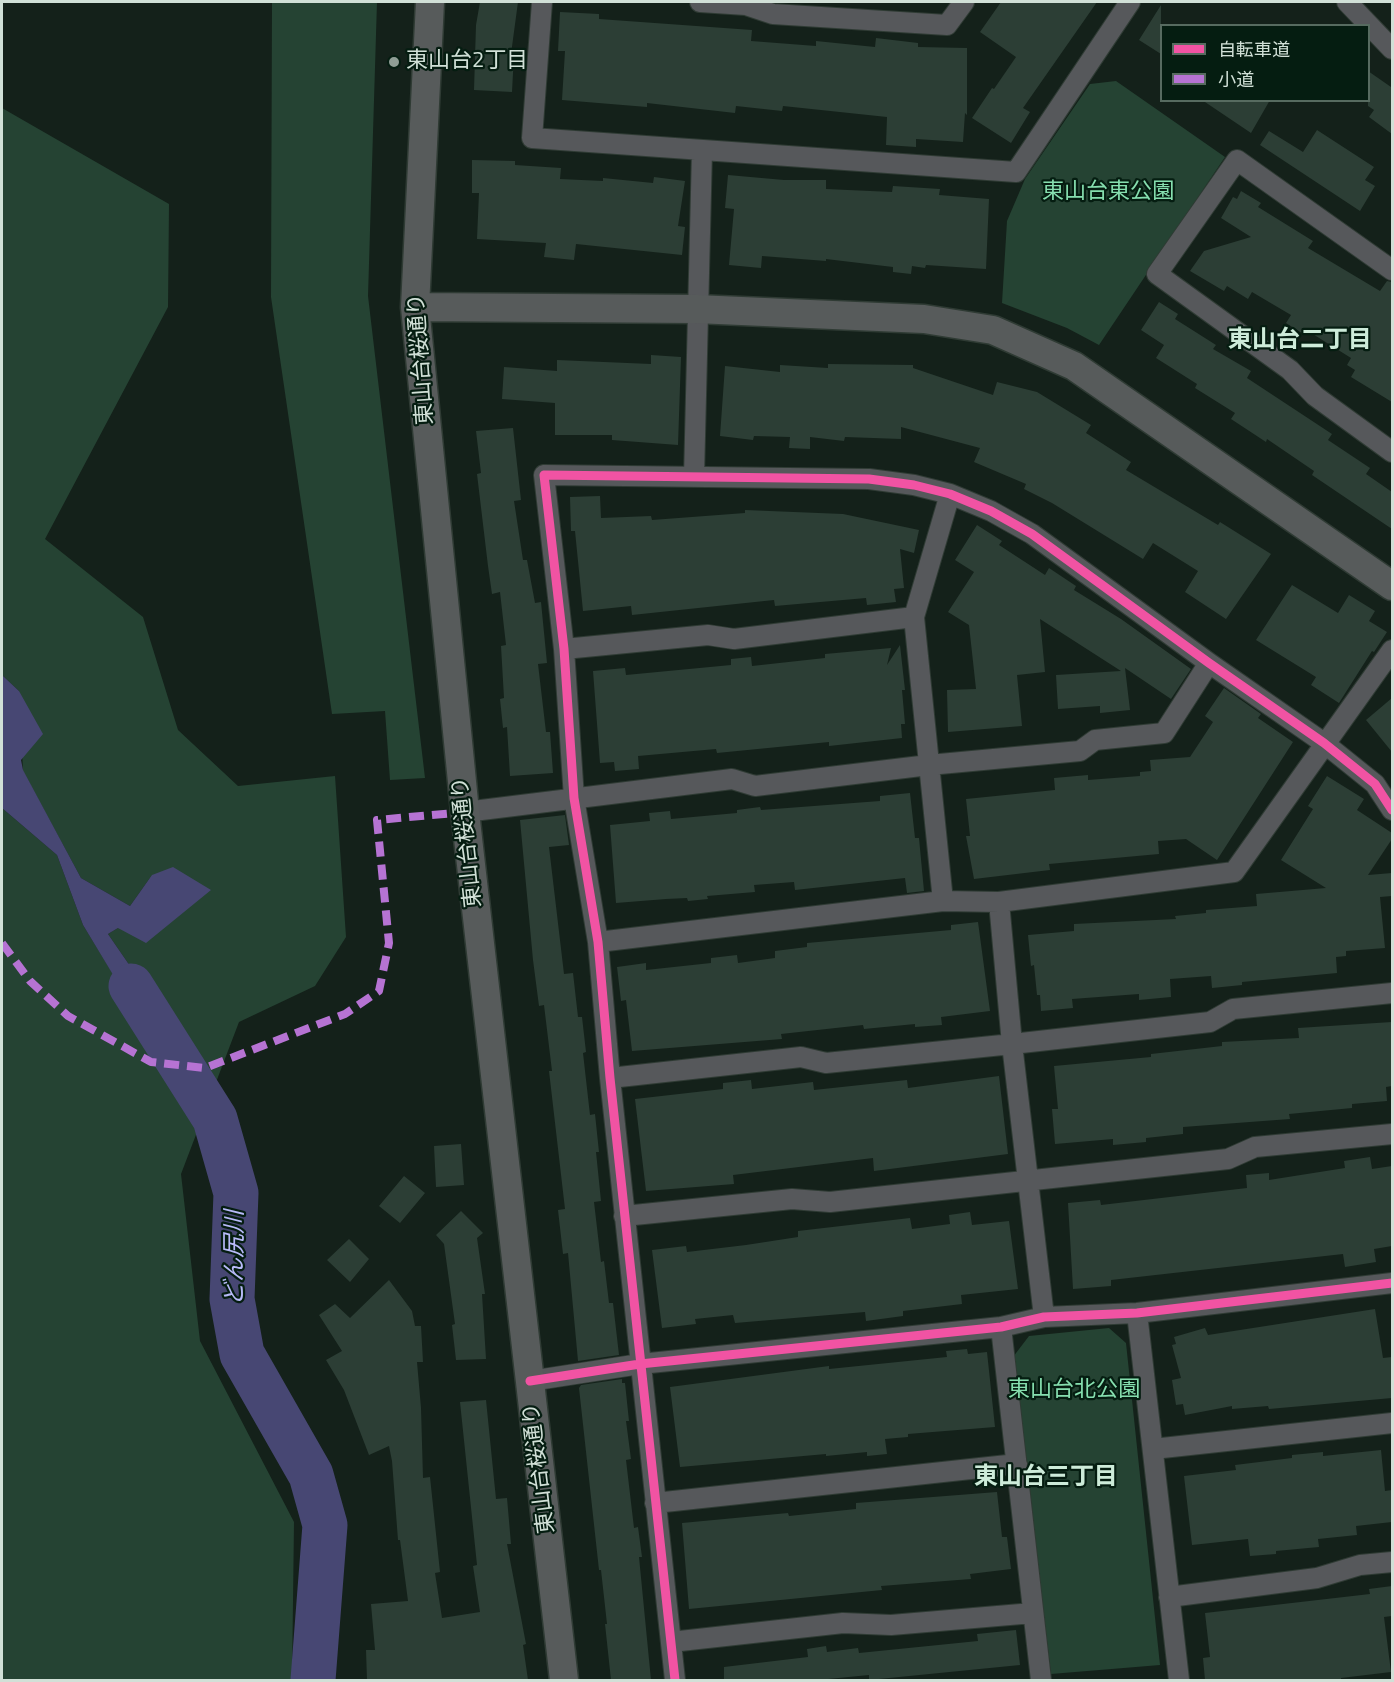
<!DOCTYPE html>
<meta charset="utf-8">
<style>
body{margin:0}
#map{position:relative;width:1394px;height:1682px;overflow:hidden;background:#14211a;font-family:"Titillium Web","Noto Sans JP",sans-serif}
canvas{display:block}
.frame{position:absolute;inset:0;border:3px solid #d1e0d7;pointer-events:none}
.legend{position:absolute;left:1160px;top:24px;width:210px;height:78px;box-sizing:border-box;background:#051d11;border:2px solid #576b60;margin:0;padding:8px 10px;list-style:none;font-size:18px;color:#d1e0d7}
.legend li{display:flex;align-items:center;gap:12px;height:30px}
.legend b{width:30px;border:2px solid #576b60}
</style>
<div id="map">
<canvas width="1394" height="1682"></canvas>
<div class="frame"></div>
<ul class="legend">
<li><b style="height:8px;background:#f153a3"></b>自転車道</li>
<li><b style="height:8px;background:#b673d3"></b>小道</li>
</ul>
</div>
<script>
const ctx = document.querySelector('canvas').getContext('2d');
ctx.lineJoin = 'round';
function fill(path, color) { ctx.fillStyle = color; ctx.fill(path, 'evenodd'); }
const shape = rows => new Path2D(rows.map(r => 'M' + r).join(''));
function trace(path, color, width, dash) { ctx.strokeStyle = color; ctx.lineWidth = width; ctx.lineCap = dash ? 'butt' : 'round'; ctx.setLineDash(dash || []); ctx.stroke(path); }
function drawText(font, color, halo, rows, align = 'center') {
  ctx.font = font + ' "Titillium Web","Noto Sans JP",sans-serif'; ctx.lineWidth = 4.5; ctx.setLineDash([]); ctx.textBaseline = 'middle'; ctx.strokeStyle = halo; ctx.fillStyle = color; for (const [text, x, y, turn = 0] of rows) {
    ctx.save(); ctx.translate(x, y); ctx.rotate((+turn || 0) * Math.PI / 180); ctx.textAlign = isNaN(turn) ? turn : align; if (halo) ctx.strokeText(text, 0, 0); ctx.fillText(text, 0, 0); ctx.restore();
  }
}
const green = shape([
 [272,2,377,2,368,296,425,778,390,780,385,711,332,714,271,297],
 [1116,81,1225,157,1099,345,1067,328,1002,303,1007,221,1025,179,1090,84],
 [2,108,169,204,168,307,45,539,143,617,178,730,238,786,335,776,346,937,315,986,239,1022,181,1174,200,1341,294,1522,292,1680,2,1680,2,808,57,855,83,925,124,992,139,979,108,934,118,928,152,875,130,906,81,878,23,771,19,691,2,675],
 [1109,1328,1126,1343,1160,1665,1051,1674,1013,1357,1029,1336]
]);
const water = shape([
 [2,675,19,691,43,734,21,760,23,770,81,878,130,906,152,875,173,867,211,890,146,943,118,928,108,934,139,979,124,993,83,925,57,855,2,808]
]);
const river = shape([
 [131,986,215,1119,236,1193,232,1299,242,1354,311,1475,325,1525,313,1680]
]);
const building = shape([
 [480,2,518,2,511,54,514,54,512,92,474,90,476,25],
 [1001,2,1097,2,1023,108,1030,112,1011,143,972,118,992,88,994,89,1016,57,980,32],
 [1161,5,1161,54,1139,40],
 [560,12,599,14,599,19,752,30,751,41,816,46,816,41,875,47,876,38,918,43,918,47,967,48,967,115,965,113,963,142,916,139,916,147,886,145,887,117,783,106,782,111,736,106,735,113,647,103,647,107,562,100,565,51,558,51],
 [1368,71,1391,87,1392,85,1392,134,1369,117,1374,110,1368,106],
 [1202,100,1270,100,1251,133],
 [1317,130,1374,167,1365,180,1375,186,1360,211,1260,145,1269,131,1303,152],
 [472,160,515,161,515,165,561,168,560,179,603,181,603,178,653,183,654,177,685,181,678,226,685,227,682,255,576,244,574,260,544,257,546,243,477,239,479,193,472,193],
 [728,175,784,180,826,180,826,189,892,192,893,186,940,189,939,195,989,199,986,269,926,265,925,268,912,266,911,274,893,272,893,267,826,259,826,261,762,256,761,268,729,265,734,209,725,208],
 [1241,191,1261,203,1258,207,1313,241,1308,248,1380,291,1387,281,1392,282,1392,402,1351,377,1355,370,1347,365,1351,358,1308,331,1305,335,1286,323,1291,315,1252,292,1248,299,1227,286,1224,291,1190,271,1204,251,1251,237,1221,218,1233,197,1237,199],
 [1159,302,1178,314,1175,319,1216,345,1213,349,1251,371,1247,378,1332,434,1328,440,1370,468,1366,474,1392,492,1392,529,1312,475,1314,471,1267,439,1266,442,1231,419,1235,413,1195,388,1197,384,1156,358,1164,345,1141,330],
 [651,355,681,357,678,445,612,440,612,435,555,435,555,403,502,399,504,367,557,371,557,360,651,364],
 [828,364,913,365,913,368,993,395,997,382,1037,392,1091,425,1086,433,1131,462,1126,470,1218,525,1220,522,1271,554,1226,619,1185,592,1198,571,1153,543,1143,559,1052,503,1024,489,1026,484,974,462,980,448,901,427,901,439,845,437,844,441,810,437,810,449,789,448,790,437,754,436,753,440,720,436,725,366,780,372,780,365,828,368],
 [513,428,521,500,514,501,523,560,527,560,535,603,541,602,547,663,538,664,546,732,550,732,553,773,510,776,507,727,503,728,500,699,504,698,501,646,506,645,500,592,492,594,488,566,477,474,481,473,476,431],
 [600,496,601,518,651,516,652,520,745,513,745,510,843,514,919,530,914,553,900,549,904,588,894,589,896,602,867,605,866,598,775,606,774,600,632,615,631,606,583,611,575,531,571,531,570,497],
 [977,525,1002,541,999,545,1045,575,1049,568,1076,586,1074,590,1121,619,1191,669,1171,699,1125,668,1130,710,1100,713,1100,706,1058,709,1056,675,1121,671,1040,619,1045,672,1017,675,1022,726,948,732,947,690,976,689,969,625,948,612,974,572,955,560],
 [1292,585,1338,613,1349,595,1375,611,1369,621,1387,632,1374,652,1372,651,1339,703,1311,685,1316,677,1256,640],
 [900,645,905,690,902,690,905,724,901,724,902,738,829,746,829,742,717,753,716,749,638,756,639,769,615,771,614,762,600,763,593,671,625,668,626,675,731,665,731,659,751,657,752,666,825,658,825,654,891,648,887,665],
 [1224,688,1261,714,1258,718,1293,742,1217,860,1186,839,1158,841,1159,854,1049,864,1050,870,974,879,966,836,970,836,966,799,1055,790,1054,778,1088,775,1088,780,1140,776,1140,772,1151,771,1150,760,1190,757,1213,722,1205,716],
 [1392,698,1392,752,1366,720],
 [1327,776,1364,799,1357,810,1392,833,1392,839,1368,875,1392,873,1392,896,1380,897,1385,948,1346,951,1346,956,1336,957,1337,973,1242,982,1242,985,1212,988,1211,976,1170,979,1171,997,1139,1000,1139,994,1072,999,1073,1008,1041,1011,1040,995,1037,995,1034,965,1031,966,1028,935,1074,931,1074,924,1176,919,1175,916,1206,913,1206,910,1257,906,1256,894,1326,888,1281,860,1313,809,1308,806],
 [910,793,915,838,919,838,924,891,907,893,905,878,795,890,794,882,754,885,755,892,707,896,708,899,688,901,687,898,666,899,616,903,610,825,650,821,649,813,670,811,671,819,737,813,737,810,760,807,761,810,880,801,880,796],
 [565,815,569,845,549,847,564,974,573,973,578,1017,582,1017,586,1052,583,1053,590,1115,595,1114,599,1152,596,1152,601,1201,594,1202,601,1262,604,1261,609,1303,613,1303,619,1355,578,1361,568,1253,563,1254,558,1210,565,1209,549,1071,552,1071,544,1005,539,1006,533,960,520,820],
 [978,922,990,1011,941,1017,942,1025,915,1027,915,1024,864,1029,863,1025,781,1034,782,1039,632,1051,626,1000,621,1001,617,967,646,963,646,970,711,963,711,958,737,955,738,963,775,958,775,951,807,947,807,943,951,930,951,925],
 [1392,1022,1392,1086,1386,1087,1387,1101,1352,1104,1352,1108,1289,1114,1290,1119,1183,1127,1183,1134,1146,1138,1146,1142,1113,1145,1113,1139,1055,1144,1052,1109,1058,1109,1054,1066,1151,1057,1151,1054,1222,1046,1222,1042,1299,1038,1298,1028],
 [999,1076,1008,1154,874,1171,873,1158,733,1175,734,1184,646,1191,635,1099,723,1089,723,1083,751,1080,752,1089,813,1082,814,1090,907,1080,908,1088],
 [461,1144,464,1185,436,1187,434,1146],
 [1370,1157,1372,1169,1392,1166,1392,1246,1374,1249,1376,1262,1345,1267,1343,1254,1111,1280,1111,1286,1073,1289,1068,1203,1100,1200,1101,1205,1247,1188,1246,1175,1269,1173,1269,1180,1345,1168,1344,1161],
 [404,1176,425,1193,400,1223,379,1206],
 [461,1211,483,1233,477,1238,485,1294,482,1294,486,1359,456,1360,452,1325,455,1324,444,1244,436,1235],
 [970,1212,972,1225,1009,1221,1018,1289,961,1295,962,1304,903,1311,903,1316,866,1321,865,1312,735,1323,733,1315,695,1319,696,1324,662,1328,652,1250,686,1246,687,1252,746,1245,798,1237,798,1231,910,1218,912,1229,950,1224,949,1215],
 [349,1239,369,1259,350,1282,327,1260],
 [389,1280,412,1311,415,1326,421,1326,423,1362,417,1362,421,1408,423,1478,430,1477,440,1572,435,1573,442,1618,480,1612,473,1566,477,1565,460,1402,486,1400,496,1499,507,1498,511,1544,507,1544,526,1644,523,1645,528,1680,367,1680,366,1650,375,1650,371,1604,408,1601,400,1540,398,1540,392,1461,389,1446,369,1455,344,1390,326,1360,342,1351,319,1315,335,1304,350,1318],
 [1375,1309,1383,1358,1392,1357,1392,1398,1269,1409,1268,1406,1232,1409,1232,1406,1185,1415,1183,1404,1176,1405,1172,1380,1181,1378,1172,1345,1176,1344,1174,1337,1205,1328,1208,1335],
 [967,1349,968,1354,987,1352,995,1427,908,1434,908,1437,885,1439,887,1454,867,1456,867,1452,826,1456,826,1454,680,1467,670,1387,829,1366,829,1369,947,1357,946,1351],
 [622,1379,622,1383,625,1383,629,1421,626,1421,631,1459,626,1460,634,1528,638,1527,642,1557,639,1557,651,1680,611,1680,605,1624,607,1624,601,1570,599,1570,579,1388,581,1385],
 [1381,1450,1385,1491,1392,1490,1392,1522,1356,1526,1357,1535,1318,1539,1319,1547,1276,1551,1276,1554,1250,1556,1248,1539,1192,1545,1184,1476,1236,1470,1235,1465,1292,1458,1292,1455,1323,1452,1323,1456],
 [997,1492,1002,1537,1007,1537,1011,1569,970,1574,971,1579,881,1586,882,1590,689,1609,682,1523,788,1513,789,1516,856,1509,856,1503],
 [1392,1586,1392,1616,1384,1617,1391,1672,1341,1678,1341,1680,1205,1680,1203,1658,1210,1657,1205,1613,1370,1594,1369,1589],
 [1016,1630,1020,1665,869,1680,869,1675,818,1680,724,1680,724,1667,808,1657,807,1649,826,1646,827,1652,858,1648,859,1653,978,1641,977,1634]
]);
const street = shape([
 [542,2,532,138,1016,172,1130,2],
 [700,2,746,5,773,14,947,25,964,2],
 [1347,2,1392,49],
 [1392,270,1237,160,1157,274,1290,370,1315,396,1392,452],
 [694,477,702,151],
 [564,649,708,635,734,639,914,617],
 [465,812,732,779,755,786,929,765,1080,751,1095,740,1164,733,1209,663],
 [943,901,914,617,950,494],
 [999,902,1012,1044,1044,1317],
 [598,942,943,901,999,902,1234,872,1392,650],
 [610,1078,801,1057,826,1063,1012,1044,1210,1022,1233,1009,1392,993],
 [624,1216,792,1199,830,1202,1228,1159,1255,1147,1392,1134],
 [1137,1313,1179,1680],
 [1001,1327,1041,1680],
 [530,1381,640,1364,1001,1327,1044,1317,1137,1313,1392,1283],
 [1153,1449,1392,1423],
 [655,1503,1017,1464],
 [1169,1597,1317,1578,1360,1565,1392,1562],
 [671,1642,843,1623,891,1625,1033,1613],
 [675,1680,610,1078,598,942,574,798,564,649,544,475,869,479,914,485,950,494,991,511,1032,534,1209,663,1324,743,1375,784,1392,810]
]);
const secondary = shape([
 [430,2,415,307,465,812,564,1680],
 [415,307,696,309,924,319,993,330,1074,366,1392,586]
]);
const quiet = shape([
 [2,943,30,981,68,1016,151,1062,205,1068,345,1014,379,991,389,943,377,820,465,812]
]);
const cycleway = shape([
 [530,1381,640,1364,1001,1327,1044,1317,1137,1313,1392,1283],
 [675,1680,610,1078,598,942,574,798,564,649,544,475,869,479,914,485,950,494,991,511,1032,534,1209,663,1324,743,1375,784,1392,810]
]);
const markers = [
 [394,62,6,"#8f9d95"]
];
const poiNames = [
 ["東山台2丁目",406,62]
];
const parkNames = [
 ["東山台東公園",1108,193],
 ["東山台北公園",1074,1391]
];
const streetNames = [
 ["東山台桜通り",422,359,-94],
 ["東山台桜通り",468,842,-96],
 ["東山台桜通り",540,1468,-97]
];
const neighbourhoodNames = [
 ["東山台二丁目",1300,341],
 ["東山台三丁目",1046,1478]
];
const waterNames = [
 ["どん尻川",236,1258,-90]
];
fill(green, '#254333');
fill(water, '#474773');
trace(river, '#474773', 45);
fill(building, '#2c3e35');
trace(street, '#2f3b34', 22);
trace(secondary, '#2f3b34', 31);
trace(street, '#56585b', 20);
trace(secondary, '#575b5b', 28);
trace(quiet, '#b673d3', 8, [15, 8]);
trace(cycleway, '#f153a3', 9);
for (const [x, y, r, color] of markers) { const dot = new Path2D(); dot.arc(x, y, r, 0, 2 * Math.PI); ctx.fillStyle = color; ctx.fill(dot); trace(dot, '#051d11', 2); }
drawText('22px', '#d1e0d7', '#051d11', poiNames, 'left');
drawText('22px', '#86dfaf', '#051d11', parkNames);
drawText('22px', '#d1e0d7', '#051d11', streetNames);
drawText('bold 24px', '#cdebd9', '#051d11', neighbourhoodNames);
drawText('italic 24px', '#b8baf9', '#051d11', waterNames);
</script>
